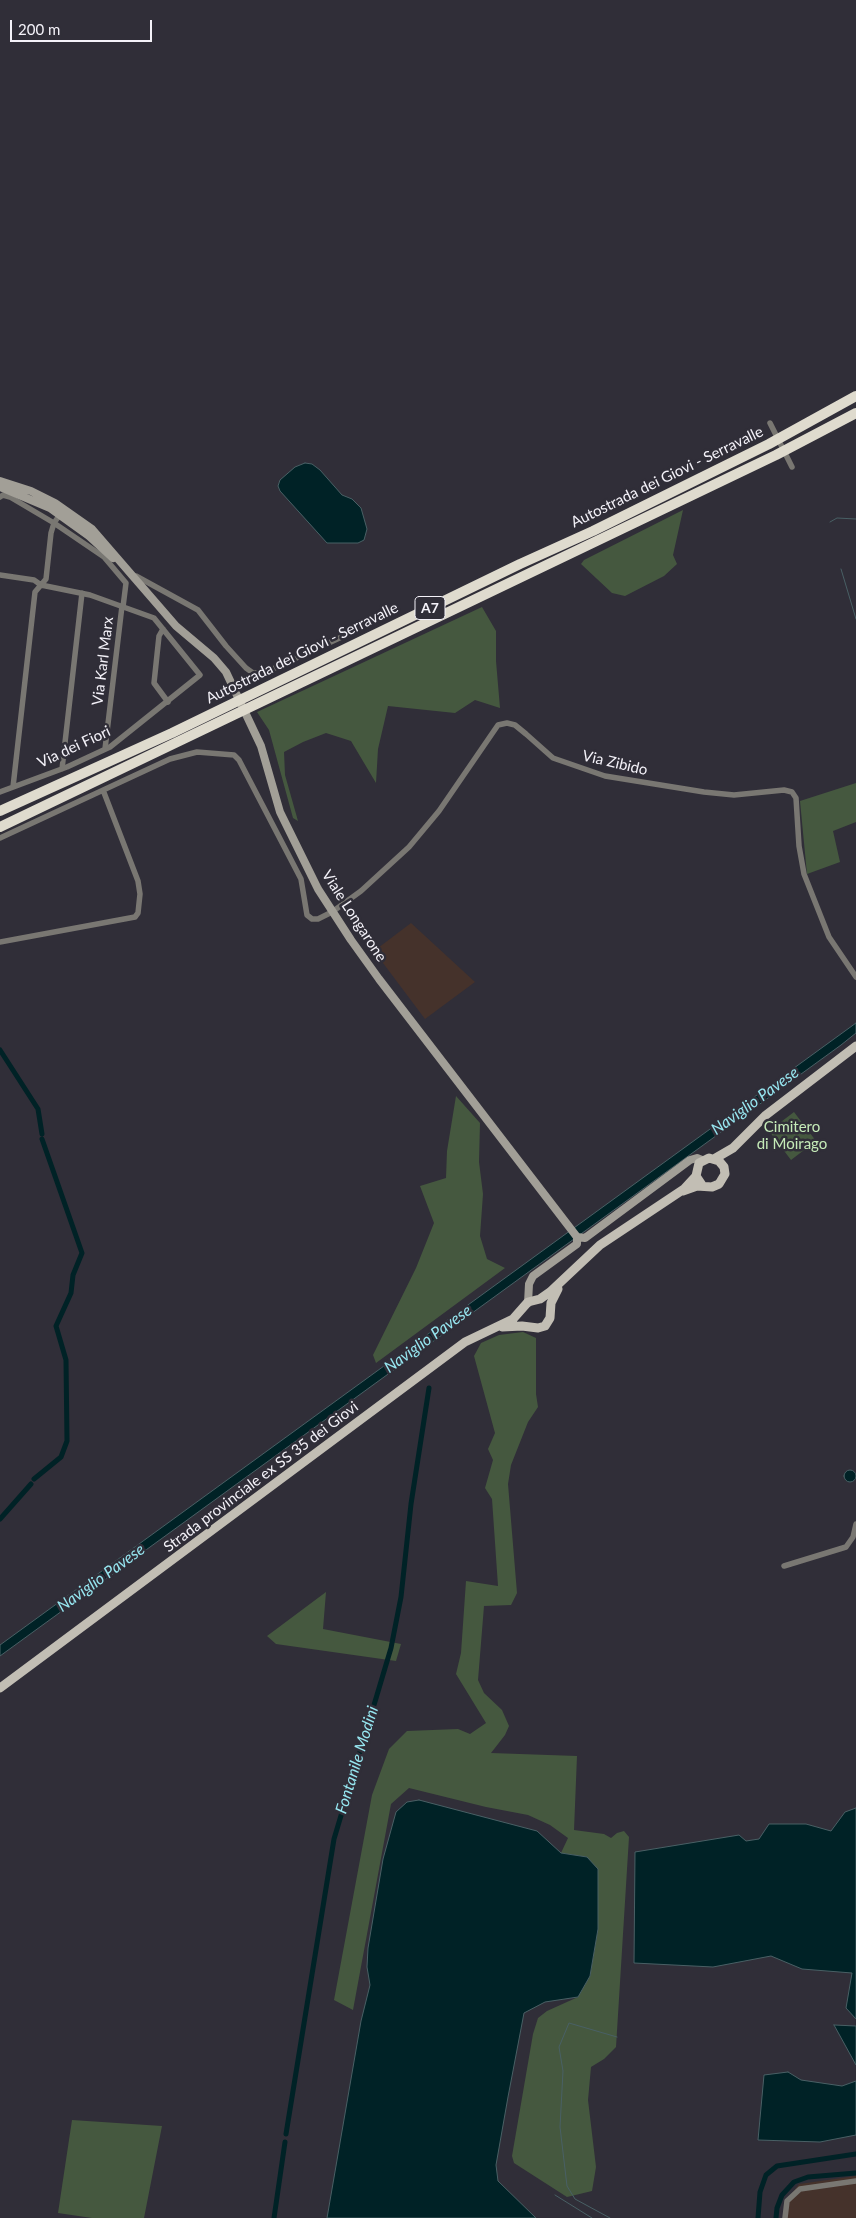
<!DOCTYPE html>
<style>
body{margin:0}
#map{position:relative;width:856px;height:2218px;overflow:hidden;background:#302e38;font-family:Lato,sans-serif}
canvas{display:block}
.scale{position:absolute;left:10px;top:20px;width:142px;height:22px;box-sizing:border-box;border:2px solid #f4f2f9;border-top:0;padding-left:6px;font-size:15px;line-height:18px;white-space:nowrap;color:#f4f2f9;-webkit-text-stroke:4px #302e38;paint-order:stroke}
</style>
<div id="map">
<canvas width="856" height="2218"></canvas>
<div class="scale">200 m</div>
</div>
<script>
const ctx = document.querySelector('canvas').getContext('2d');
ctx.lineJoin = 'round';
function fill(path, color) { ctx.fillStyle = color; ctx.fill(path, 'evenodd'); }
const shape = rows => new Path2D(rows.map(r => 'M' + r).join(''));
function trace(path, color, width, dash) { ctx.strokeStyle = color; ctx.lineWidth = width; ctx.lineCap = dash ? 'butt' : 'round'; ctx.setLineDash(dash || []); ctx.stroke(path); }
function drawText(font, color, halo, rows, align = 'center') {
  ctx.font = font + ' Lato,sans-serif'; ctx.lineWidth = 5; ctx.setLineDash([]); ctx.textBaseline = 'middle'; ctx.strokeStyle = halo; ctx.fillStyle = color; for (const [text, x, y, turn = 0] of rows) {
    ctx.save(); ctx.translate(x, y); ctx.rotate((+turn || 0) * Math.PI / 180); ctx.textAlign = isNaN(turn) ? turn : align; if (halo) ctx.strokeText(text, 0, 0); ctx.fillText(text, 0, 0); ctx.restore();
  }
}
const commercial = shape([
 [411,923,475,982,425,1019,374,951],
 [856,2176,856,2218,783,2218,786,2201,799,2184]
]);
const green = shape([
 [683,510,673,555,677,564,664,576,625,596,612,593,581,564,584,560],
 [482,607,496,631,496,661,500,708,475,700,455,713,388,706,378,749,376,783,351,741,326,733,303,742,284,752,285,775,298,821,293,818,269,730,257,712],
 [856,783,856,822,833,831,840,862,807,874,800,801],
 [456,1096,480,1123,479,1162,483,1194,480,1236,487,1259,505,1268,376,1363,373,1355,416,1268,434,1223,420,1186,446,1178,447,1151],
 [794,1112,816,1141,791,1160,769,1131],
 [523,1332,536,1338,536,1394,538,1407,528,1422,511,1465,508,1484,517,1593,511,1605,484,1606,478,1680,484,1693,502,1710,509,1726,505,1735,491,1753,577,1756,574,1830,604,1834,611,1838,617,1833,624,1831,629,1837,616,2047,604,2059,591,2067,588,2100,596,2167,592,2191,567,2197,514,2163,512,2156,533,2034,538,2018,547,2011,578,1997,590,1976,598,1929,597,1900,587,1857,561,1853,568,1838,550,1825,528,1815,486,1807,409,1788,391,1804,353,2010,334,2000,372,1795,389,1749,407,1731,458,1729,470,1734,486,1723,456,1674,461,1653,466,1581,498,1586,492,1499,485,1488,493,1460,488,1449,495,1433,474,1356,481,1343,499,1335],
 [326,1592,323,1629,401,1644,396,1661,276,1644,267,1636],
 [72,2120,162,2126,144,2218,92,2218,58,2213]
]);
const water = shape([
 [305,463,312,464,320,470,342,495,352,499,361,508,367,529,364,540,358,543,327,543,280,491,278,486,280,480,295,467,305,463],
 [856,1023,856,1033,841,1045,0,1656,0,1645,856,1023],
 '844 1476a6 6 0 1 1 12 0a6 6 0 1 1-12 0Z',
 [419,1800,537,1831,561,1853,587,1857,598,1869,598,1929,590,1976,578,1997,545,2002,524,2013,508,2097,496,2165,498,2181,536,2218,327,2218,361,2021,370,1985,367,1967,368,1948,383,1859,396,1812,407,1802,419,1800],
 [856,1808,856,2019,846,2008,852,1973,802,1969,771,1956,713,1967,634,1963,635,1852,739,1835,746,1841,759,1839,769,1824,806,1824,831,1831,845,1812,856,1808],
 [834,2025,856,2026,856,2065,834,2025],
 [788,2072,801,2080,842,2086,856,2081,856,2135,820,2142,758,2140,764,2075,788,2072]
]);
const stream = shape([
 [830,522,837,518,856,519],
 [841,569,856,619],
 [555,2195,592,2218],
 [610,2218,575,2199,567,2186,560,2127,563,2071,559,2047,569,2023,617,2037]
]);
const canal = shape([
 [0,1050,38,1109,42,1134],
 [34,1479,61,1457,67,1441,66,1360,56,1326,71,1293,73,1275,82,1253,42,1139],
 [0,1519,31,1484],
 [286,2134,334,1839,391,1648,401,1597,411,1504,429,1388],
 [274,2218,285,2142],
 [758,2218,760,2192,766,2175,777,2166,856,2154],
 [776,2218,777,2208,782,2195,794,2182,808,2177,856,2173]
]);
const street = shape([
 [770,423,792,467],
 [0,497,3,495,10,497,54,523,104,557,126,583,123,607],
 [0,575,34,580,41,585,90,595,154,618,200,675,110,747,67,767,0,792],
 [132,576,136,576,198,610,226,646,246,668,253,673,264,673,361,628],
 [163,629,159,636,154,683,168,702],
 [105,749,122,606],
 [62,769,82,593],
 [13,787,35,592,46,579,51,533,54,523,61,513],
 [0,838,170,759,197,752,234,755,239,760,301,879,307,915,312,919,318,919,332,912,361,891,409,847,439,811,498,725,507,723,515,725,526,734,553,758,605,776,704,792,734,795,784,790,792,792,796,798,799,846,804,874,829,937,856,977],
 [0,942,135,917,138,913,140,894,138,881,103,790],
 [784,1566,846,1547,853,1537,856,1524],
 [785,2218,787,2201,800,2189,856,2181]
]);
const secondary = shape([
 [0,481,31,491,55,503,92,529,176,626,214,658,226,672,261,746,280,812,318,889,351,940,379,979,577,1237,585,1238,690,1160,697,1158,702,1160],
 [0,487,50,508,89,536,113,558],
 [528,1303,529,1284,533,1276,577,1244,577,1237]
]);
const primary = shape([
 [714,1159,733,1148,766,1115,856,1046],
 [683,1191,697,1186,712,1187,719,1184,725,1174,724,1167,719,1161,709,1158,699,1163,696,1176,702,1185],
 [502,1327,522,1326,538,1328,545,1326,550,1318,551,1303,558,1289],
 [0,1688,465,1342,513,1319,528,1302,540,1299,550,1292,600,1245,684,1189,696,1176]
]);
const highway = shape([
 [0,811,172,733,520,564,593,531,769,444,856,396],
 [0,827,776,455,856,413]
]);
const shields = [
 [430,608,30]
];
const shieldNames = [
 ["A7",430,608]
];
const streetNames = [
 ["Autostrada dei Giovi - Serravalle",667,477,-26],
 ["Autostrada dei Giovi - Serravalle",302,653,-26],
 ["Via Karl Marx",103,661,-83],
 ["Via dei Fiori",74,747,-25],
 ["Via Zibido",615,763,13],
 ["Viale Longarone",354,916,57],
 ["Strada provinciale ex SS 35 dei Giovi",261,1477,-37]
];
const parkNames = [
 ["Cimitero",792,1127],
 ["di Moirago",792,1144]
];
const waterNames = [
 ["Naviglio Pavese",755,1101,-36],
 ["Naviglio Pavese",428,1339,-36],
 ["Naviglio Pavese",101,1578,-36],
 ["Fontanile Modini",357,1760,-73]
];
fill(commercial, '#45322b');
fill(green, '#45583f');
fill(water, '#002226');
trace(water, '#496065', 1);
trace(stream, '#496065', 1);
trace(canal, '#002226', 5);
trace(street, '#797772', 5.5);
trace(secondary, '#a29f97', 8);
trace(primary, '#c2beb4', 9);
trace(highway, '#dfdbce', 10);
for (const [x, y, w] of shields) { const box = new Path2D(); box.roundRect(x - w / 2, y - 11.5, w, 23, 4); ctx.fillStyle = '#302e38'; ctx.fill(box); trace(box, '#f4f2f9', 1); }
drawText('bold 14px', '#f4f2f9', null, shieldNames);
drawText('15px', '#f4f2f9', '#302e38', streetNames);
drawText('15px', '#c5ebb8', '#302e38', parkNames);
drawText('italic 16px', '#97e7f1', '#302e38', waterNames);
</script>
